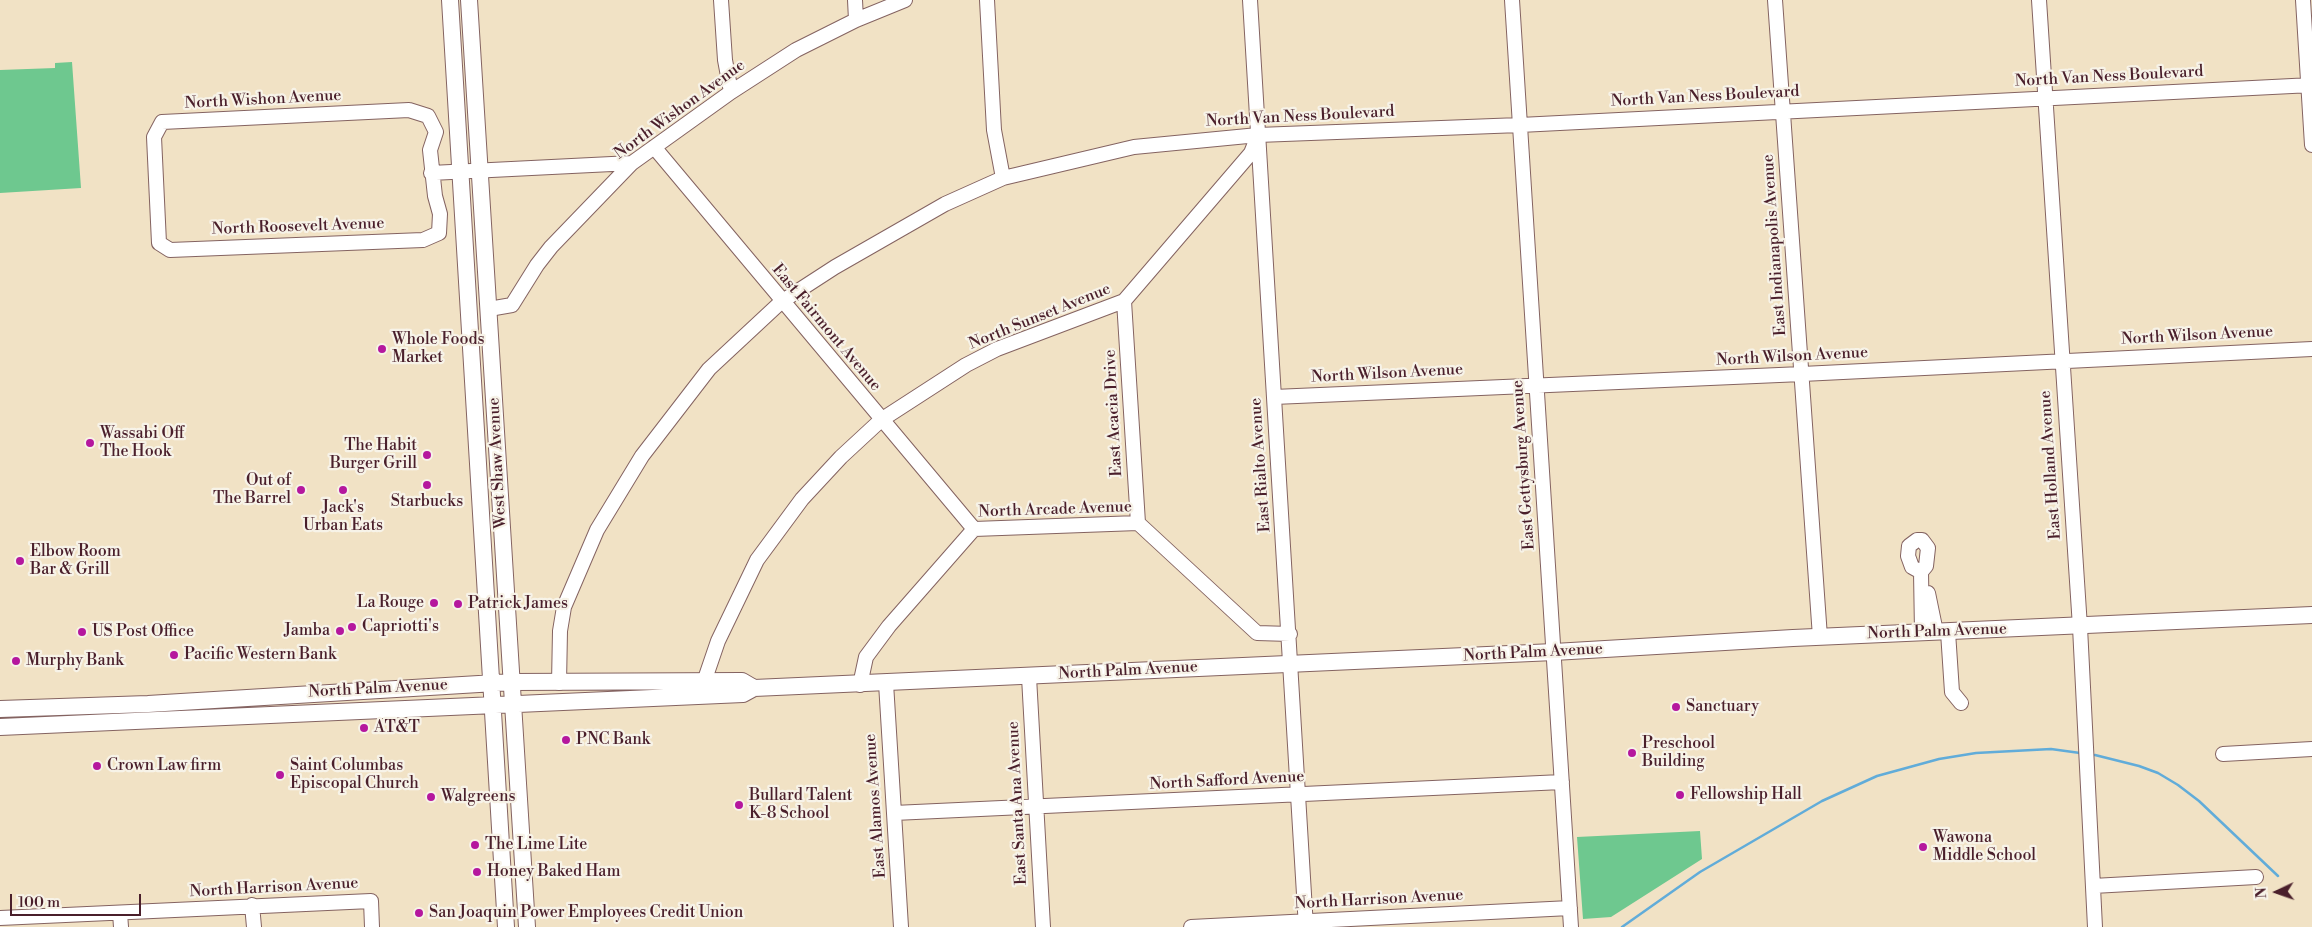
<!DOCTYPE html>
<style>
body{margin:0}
#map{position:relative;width:2312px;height:927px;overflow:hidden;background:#f1e2c5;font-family:"Libre Bodoni",serif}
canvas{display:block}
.north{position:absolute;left:2252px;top:867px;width:50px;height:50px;-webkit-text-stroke:4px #f7f3e8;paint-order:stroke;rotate:267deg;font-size:14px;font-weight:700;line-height:20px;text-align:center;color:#4a1f2b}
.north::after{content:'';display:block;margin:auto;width:18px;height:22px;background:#4a1f2b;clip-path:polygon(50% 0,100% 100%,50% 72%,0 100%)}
.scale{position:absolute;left:10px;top:894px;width:131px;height:22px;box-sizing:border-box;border:2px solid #4a1f2b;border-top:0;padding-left:6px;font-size:15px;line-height:18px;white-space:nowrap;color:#4a1f2b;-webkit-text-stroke:4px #f7f3e8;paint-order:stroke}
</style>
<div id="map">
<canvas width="2312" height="927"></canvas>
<div class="north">N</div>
<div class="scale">100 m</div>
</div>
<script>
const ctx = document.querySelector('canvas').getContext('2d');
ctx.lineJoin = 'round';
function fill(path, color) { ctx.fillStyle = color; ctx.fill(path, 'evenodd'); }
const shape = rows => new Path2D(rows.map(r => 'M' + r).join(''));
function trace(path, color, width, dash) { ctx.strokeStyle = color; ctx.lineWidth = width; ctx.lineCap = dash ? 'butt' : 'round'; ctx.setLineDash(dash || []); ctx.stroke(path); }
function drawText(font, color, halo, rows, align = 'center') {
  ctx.font = font + ' "Libre Bodoni",serif'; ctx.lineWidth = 4.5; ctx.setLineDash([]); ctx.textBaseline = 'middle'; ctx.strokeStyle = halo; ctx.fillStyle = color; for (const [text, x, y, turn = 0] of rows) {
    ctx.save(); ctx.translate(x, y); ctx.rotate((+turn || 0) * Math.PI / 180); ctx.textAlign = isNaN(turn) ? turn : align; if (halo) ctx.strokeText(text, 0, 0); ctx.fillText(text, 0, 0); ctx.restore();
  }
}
const green = shape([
 [72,62,81,188,0,193,0,70,55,68,55,63],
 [1700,831,1702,859,1611,917,1583,919,1577,837]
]);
const stream = shape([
 [2095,755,2139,766,2158,773,2178,785,2199,801,2278,876],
 [1622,927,1700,872,1822,801,1877,776,1939,759,1976,753,2051,749,2080,753]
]);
const minor = shape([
 [721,0,725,60,731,92],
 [855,0,856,20],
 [987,0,994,130,1003,178],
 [1250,0,1306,927],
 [1512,0,1571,927],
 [1775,0,1820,637],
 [2039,0,2080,627,2095,927],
 [2303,0,2312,145],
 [409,110,428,116,436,132,430,150,435,196,440,214,439,233,423,240,170,250,159,243,154,137,162,122,409,110],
 [654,147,974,529],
 [431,173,632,163],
 [1124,301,1138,523],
 [489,309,512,305,537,265,551,247,632,163,731,92,796,50,856,20,905,0],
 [1274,397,1802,374,2312,349],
 [1921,572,1912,567,1908,556,1909,546,1917,540,1922,540,1928,548,1926,566,1921,572,1922,632],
 [1928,593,1936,632],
 [1948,632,1952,692,1961,703],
 [1029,677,1043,927],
 [704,682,718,641,757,560,802,499,841,457,881,420,966,365,997,349,1124,301,1251,153,1257,138],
 [559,683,560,631,564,607,597,530,642,456,709,369,781,302,835,267,945,204,1003,178,1134,147,1258,135,1520,125,2312,85],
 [886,683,901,927],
 [860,685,866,657,889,626,974,529,1138,523,1257,633,1290,634],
 [2223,754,2312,749],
 [894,813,1562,782],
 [2093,886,2256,877],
 [252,905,254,927],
 [120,913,121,927],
 [0,918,371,901,372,927],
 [1191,927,1570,908]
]);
const major = shape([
 [450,0,506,927],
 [469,0,527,927],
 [0,709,148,704,512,682,742,681,754,688],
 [0,727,743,694,754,688,1554,652,1793,638,2312,615]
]);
const markers = [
 [382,349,5,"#b5179e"],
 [90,443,5,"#b5179e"],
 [427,455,5,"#b5179e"],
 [427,485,5,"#b5179e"],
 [301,490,5,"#b5179e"],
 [343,490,5,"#b5179e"],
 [20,561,5,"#b5179e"],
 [434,603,5,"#b5179e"],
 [458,604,5,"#b5179e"],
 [352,627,5,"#b5179e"],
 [340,631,5,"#b5179e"],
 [82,632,5,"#b5179e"],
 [174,655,5,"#b5179e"],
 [16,661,5,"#b5179e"],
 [1676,707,5,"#b5179e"],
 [364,728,5,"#b5179e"],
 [566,740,5,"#b5179e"],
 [1632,753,5,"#b5179e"],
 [97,766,5,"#b5179e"],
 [280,775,5,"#b5179e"],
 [1680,795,5,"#b5179e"],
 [431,797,5,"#b5179e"],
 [739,805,5,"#b5179e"],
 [475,845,5,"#b5179e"],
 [1923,847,5,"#b5179e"],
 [477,872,5,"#b5179e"],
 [419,913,5,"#b5179e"]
];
const streetNames = [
 ["North Van Ness Boulevard",2109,77,-3],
 ["North Van Ness Boulevard",1705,97,-3],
 ["North Wishon Avenue",263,100,-3],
 ["North Wishon Avenue",680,110,-36],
 ["North Van Ness Boulevard",1300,117,-3],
 ["North Roosevelt Avenue",298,227,-2],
 ["East Indianapolis Avenue",1775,245,-94],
 ["North Sunset Avenue",1040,317,-22],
 ["East Fairmont Avenue",826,328,50],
 ["North Wilson Avenue",2197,336,-3],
 ["North Wilson Avenue",1792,357,-3],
 ["North Wilson Avenue",1387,374,-3],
 ["East Acacia Drive",1114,413,-93],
 ["West Shaw Avenue",498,463,-93],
 ["East Rialto Avenue",1261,465,-94],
 ["East Gettysburg Avenue",1524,465,-94],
 ["East Holland Avenue",2051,465,-94],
 ["North Arcade Avenue",1055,510,-2],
 ["North Palm Avenue",1937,632,-2],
 ["North Palm Avenue",1533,653,-3],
 ["North Palm Avenue",1128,671,-3],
 ["North Palm Avenue",378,689,-3],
 ["North Safford Avenue",1227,781,-3],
 ["East Santa Ana Avenue",1018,803,-93],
 ["East Alamos Avenue",876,806,-94],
 ["North Harrison Avenue",274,888,-3],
 ["North Harrison Avenue",1379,900,-3]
];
const poiNames = [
 ["Whole Foods",392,340],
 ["Market",392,358],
 ["Wassabi Off",100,434],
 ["The Hook",100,452],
 ["The Habit",417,446,"right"],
 ["Burger Grill",417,464,"right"],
 ["Out of",291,481,"right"],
 ["The Barrel",291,499,"right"],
 ["Starbucks",427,502,"center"],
 ["Jack's",343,508,"center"],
 ["Urban Eats",343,526,"center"],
 ["Elbow Room",30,552],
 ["Bar & Grill",30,570],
 ["La Rouge",424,603,"right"],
 ["Patrick James",468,604],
 ["Capriotti's",362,627],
 ["Jamba",330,631,"right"],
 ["US Post Office",92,632],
 ["Pacific Western Bank",184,655],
 ["Murphy Bank",26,661],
 ["Sanctuary",1686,707],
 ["AT&T",374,728],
 ["PNC Bank",576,740],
 ["Preschool",1642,744],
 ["Building",1642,762],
 ["Crown Law firm",107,766],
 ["Saint Columbas",290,766],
 ["Episcopal Church",290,784],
 ["Fellowship Hall",1690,795],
 ["Bullard Talent",749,796],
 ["K-8 School",749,814],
 ["Walgreens",441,797],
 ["Wawona",1933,838],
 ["Middle School",1933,856],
 ["The Lime Lite",485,845],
 ["Honey Baked Ham",487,872],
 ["San Joaquin Power Employees Credit Union",429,913]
];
fill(green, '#6ec88f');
trace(stream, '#61acd9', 2.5);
trace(minor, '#846361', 16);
trace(major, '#846361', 18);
trace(minor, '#fff', 14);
trace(major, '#fff', 16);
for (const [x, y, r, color] of markers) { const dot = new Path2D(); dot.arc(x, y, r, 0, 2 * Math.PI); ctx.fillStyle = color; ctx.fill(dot); trace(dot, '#f7f3e8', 2); }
drawText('16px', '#4a1f2b', '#f7f3e8', streetNames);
drawText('16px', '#4a1f2b', '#f7f3e8', poiNames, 'left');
</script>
